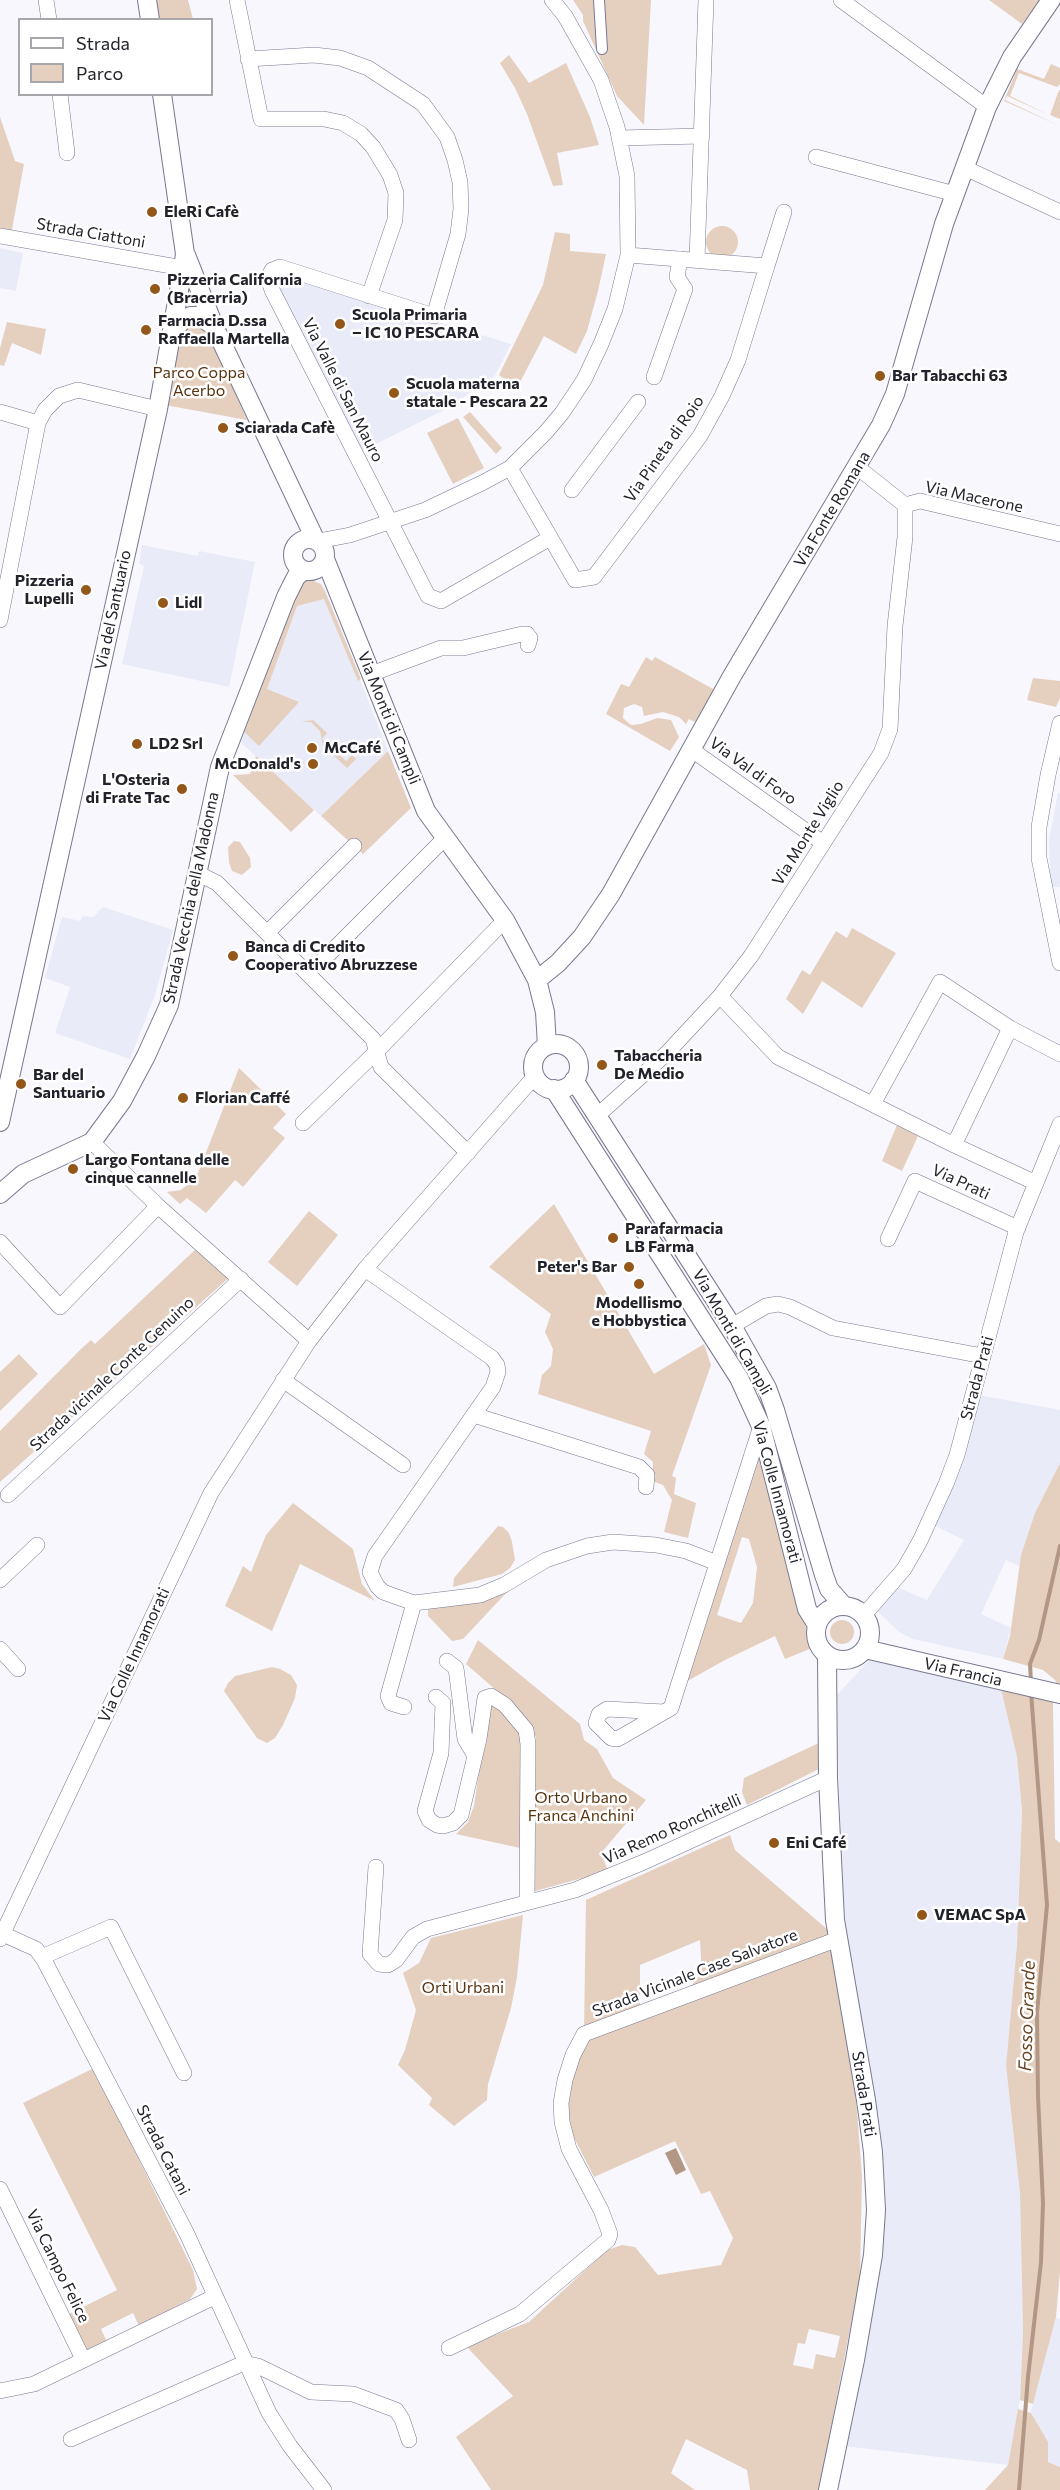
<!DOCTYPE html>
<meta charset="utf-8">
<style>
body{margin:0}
#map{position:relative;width:1060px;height:2490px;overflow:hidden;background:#f7f7fd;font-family:Commissioner,sans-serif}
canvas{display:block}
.legend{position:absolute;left:18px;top:18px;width:195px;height:78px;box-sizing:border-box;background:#fff;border:2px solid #a7a7ab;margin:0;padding:8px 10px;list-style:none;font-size:18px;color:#22222c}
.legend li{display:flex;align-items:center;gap:12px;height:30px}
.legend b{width:30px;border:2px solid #a7a7ab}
</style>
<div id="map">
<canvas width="1060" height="2490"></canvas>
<ul class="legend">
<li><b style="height:8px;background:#fff"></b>Strada</li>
<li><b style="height:16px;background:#e5d0bf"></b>Parco</li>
</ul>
</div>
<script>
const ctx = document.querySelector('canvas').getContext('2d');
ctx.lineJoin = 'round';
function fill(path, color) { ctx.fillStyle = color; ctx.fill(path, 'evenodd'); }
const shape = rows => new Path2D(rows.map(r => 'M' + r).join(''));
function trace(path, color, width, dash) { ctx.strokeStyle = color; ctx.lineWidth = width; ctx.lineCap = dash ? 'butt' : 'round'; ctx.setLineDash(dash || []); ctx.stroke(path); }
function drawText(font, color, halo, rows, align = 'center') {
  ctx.font = font + ' Commissioner,sans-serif'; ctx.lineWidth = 5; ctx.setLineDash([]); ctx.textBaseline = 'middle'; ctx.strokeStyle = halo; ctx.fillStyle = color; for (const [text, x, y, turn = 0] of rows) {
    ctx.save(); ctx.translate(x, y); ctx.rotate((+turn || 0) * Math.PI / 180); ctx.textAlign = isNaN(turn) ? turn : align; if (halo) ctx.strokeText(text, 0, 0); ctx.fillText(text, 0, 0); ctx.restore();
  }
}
const built = shape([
 [0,248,23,253,16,291,0,288],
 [287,276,511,344,494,377,448,408,362,451,279,290,280,282],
 [142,545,198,556,199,551,255,562,229,687,122,664,144,566,139,564],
 [308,580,316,582,325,591,388,751,321,816,240,742,296,588],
 [1058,793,1060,794,1060,887,1051,887,1049,840],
 [103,907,173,930,155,995,130,1059,55,1033,70,987,45,978,62,917,80,921,83,916,93,917],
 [979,1395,1060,1410,1060,1463,1035,1513,1019,1566,1006,1560,981,1614,1011,1628,1003,1659,913,1639,899,1632,875,1609,897,1587,927,1600,964,1540,935,1526,953,1488,966,1449],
 [871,1658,1001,1689,1017,1757,1022,1812,1017,1944,1006,2066,1020,2193,1023,2331,1020,2400,1008,2465,843,2446,879,2248,844,1930,836,1696],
 [1056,2317,1060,2319,1060,2467,1048,2462,1030,2415]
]);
const green = shape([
 [152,0,188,0,193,19,156,19],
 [573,0,651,0,644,125,617,96,583,21,583,15],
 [989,0,1041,0,1022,24],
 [509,55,529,83,566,63,590,117,599,145,557,153,563,185,553,186,527,114,515,88,500,63],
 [1051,64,1060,68,1060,84,1057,87,1019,73,1010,96,1047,114,1007,96,1005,100,1060,126,1004,101,1017,69,1044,79],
 [1059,90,1060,90,1060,119,1050,115],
 [0,117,15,161,24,164,11,235,0,232],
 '706 242a16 16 0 1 1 32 0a16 16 0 1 1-32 0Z',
 [555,232,570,234,570,251,606,254,598,291,587,331,576,354,544,336,517,388,499,375,543,285],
 [189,321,204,328,212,341,247,420,165,405,180,332],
 [7,322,46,329,41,355,12,343,4,366,0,365,0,348],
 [470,412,502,448,496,454,463,417],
 [458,418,484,468,453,484,427,433],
 [311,580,321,584,325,591,361,679,358,681,324,599,297,606,267,689,299,702,259,746,244,732,296,588,304,581],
 [646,657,652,661,655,657,715,690,697,723,689,719,686,724,679,717,663,712,644,716,642,707,634,704,624,708,623,718,631,725,641,724,657,718,671,720,679,737,670,751,606,714,621,684,629,687],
 [1033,678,1060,681,1060,698,1056,707,1027,700],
 [313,720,327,733,322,739,346,761,352,755,356,759,347,768,323,745,320,731,311,722,301,722],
 [388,751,411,808,363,854,321,816],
 [256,756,314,810,291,832,233,775,250,774],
 [234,841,240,842,250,858,251,867,242,875,232,871,229,862,228,847],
 [852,928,896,953,862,1008,822,981,803,1014,786,999,802,970,810,975,836,931,847,938],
 [239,1068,286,1114,273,1128,285,1138,243,1187,235,1180,206,1213,187,1198,180,1204,167,1192,181,1190,196,1178],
 [897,1125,918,1136,902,1171,882,1161],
 [554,1204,654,1374,704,1344,711,1365,672,1476,676,1478,674,1494,696,1503,688,1538,664,1532,672,1500,663,1485,652,1481,653,1462,644,1454,651,1431,538,1394,542,1375,551,1366,553,1349,545,1332,551,1314,489,1267],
 [309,1211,338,1235,297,1286,268,1262],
 [198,1247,232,1275,0,1482,0,1431,81,1349,91,1340,95,1344],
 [19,1354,38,1374,0,1411,0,1372],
 [757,1447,810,1642,817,1646,785,1659,775,1636,725,1660,684,1683],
 [742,1537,749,1539,757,1567,753,1603,741,1623,717,1615],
 [1060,1463,1060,1682,1058,1686,1055,1680,1043,1670,1003,1659,1010,1636,1021,1555,1035,1513],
 [293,1503,353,1549,362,1584,375,1601,300,1564,272,1631,225,1606,243,1566,251,1572,266,1535],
 [498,1526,503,1527,509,1533,512,1542,515,1560,510,1568,502,1574,453,1587,454,1578],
 [508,1591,463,1639,452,1641,428,1616,428,1604],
 '830 1632a12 12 0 1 1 24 0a12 12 0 1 1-24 0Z',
 [478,1640,580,1724,584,1740,597,1749,613,1778,646,1800,601,1853,608,1871,535,1891,536,1738,531,1727,497,1691,466,1664],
 [272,1667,280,1669,291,1675,297,1685,295,1698,283,1725,275,1738,267,1743,257,1738,224,1691,228,1683,235,1676],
 [1001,1689,1053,1702,1055,1839,1060,1843,1060,2271,1056,2317,1033,2404,1020,2400,1023,2331,1020,2193,1006,2066,1017,1944,1022,1811,1017,1757],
 [489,1702,499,1706,522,1734,520,1848,456,1834,468,1822,474,1806],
 [821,1742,821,1768,747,1805,742,1792,744,1778],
 [730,1835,735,1850,828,1930,856,2098,862,2177,860,2277,819,2490,750,2490,747,2470,686,2439,671,2473,695,2490,491,2490,456,2437,513,2396,466,2346,529,2322,607,2250,622,2245,635,2247,658,2275,721,2265,733,2238,710,2191,701,2194,675,2141,594,2177,566,2122,569,2090,574,2062,586,2043,597,2033,680,2002,698,1977,702,1975,700,1940,640,1965,640,2010,584,2032,586,1900],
 [809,2329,840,2336,835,2358,816,2354,813,2369,793,2365,798,2343,805,2344],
 [523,1915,517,1977,511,2008,488,2084,487,2100,454,2126,429,2105,432,2098,398,2065,405,2050,416,2010,403,1973,419,1963,431,1938],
 [94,2068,193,2270,197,2289,190,2299,139,2326,133,2313,101,2329,107,2342,87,2351,69,2314,117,2290,23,2103],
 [1018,2409,1031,2413,1048,2442,1048,2462,1060,2467,1060,2490,985,2490,1008,2465]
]);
const water = shape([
 [676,2148,686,2170,676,2175,665,2153]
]);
const stream = shape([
 [1031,1682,1030,1664,1039,1640,1060,1546],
 [1019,2490,1028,2377,1041,2262,1043,2203,1038,2096,1037,2013,1047,1905,1031,1692]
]);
const pedestrian = shape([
 [599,0,602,49]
]);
const minor = shape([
 [46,0,49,20],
 [237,0,261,119,324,119,343,123,361,134,373,147,390,175,396,193,395,220,369,296],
 [841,0,987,107],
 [248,59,314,55,340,58,368,68,423,104,447,137,455,160,460,182,461,209,458,234,434,316,280,267,272,270,268,278,272,290,428,596,441,601,550,538],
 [60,94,67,153],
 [619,138,702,136],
 [816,157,955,194],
 [965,168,1060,212],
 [0,236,183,268],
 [697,260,706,0],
 [767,266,784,212],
 [654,377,685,289,677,277,680,259],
 [0,412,38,423],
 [857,467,905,505],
 [510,468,575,580,594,577,700,436,722,396,738,360,767,266,628,255],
 [572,490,638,402],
 [905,505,920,501,1060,534],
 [318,541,350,535,425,510,482,483,510,468,546,432,562,413,584,380,601,344,615,309,628,255,627,176,617,127,601,80,565,16,552,0],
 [0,620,38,423,45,410,59,396,78,390,158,409],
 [371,674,441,648,463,648,522,634,527,634,530,638,528,645],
 [1060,723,1048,775,1039,827,1039,858,1060,963],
 [692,750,823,843],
 [197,873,217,883,373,1039,381,1067,468,1153],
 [267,933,354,846],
 [320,963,445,838],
 [720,996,778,1057,954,1145,1036,1183],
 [873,1104,940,982,1010,1028,1060,1054],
 [598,1115,667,1053,720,996,751,956,881,753,890,729,895,626,905,537,905,505],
 [303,1123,376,1052,505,920],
 [92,1142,158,1206,309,1341],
 [954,1145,1010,1028],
 [888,1239,915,1181,1018,1228],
 [0,1242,60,1307,158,1206],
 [365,1269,492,1358,497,1365,498,1372,493,1387,375,1556,370,1572,377,1586,383,1592,414,1603,480,1595,504,1585,546,1560,587,1546,613,1542,656,1545,686,1551,717,1563],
 [732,1326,766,1306,778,1304,790,1307,833,1328,983,1356],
 [283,1380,403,1465],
 [474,1415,639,1467,647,1475,646,1487],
 [8,1495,241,1279],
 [0,1580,37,1545],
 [864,1615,904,1569,920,1541,946,1484,957,1455,1016,1232,1060,1124],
 [0,1649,18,1669],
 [447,1661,456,1668,465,1739,475,1756],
 [436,1697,443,1703,441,1753,425,1811,429,1820,437,1825,443,1826,453,1823,461,1815,479,1739,485,1698,491,1696,505,1705,526,1730,528,1744,527,1902],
 [404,1707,391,1703,388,1696,414,1603],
 [664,1712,607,1709,599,1714,596,1723,611,1738,617,1739,621,1737,664,1712,671,1708,761,1426],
 [376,1867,370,1954,379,1964,388,1965,396,1960,413,1937,427,1929,575,1890,644,1862,828,1778],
 [3,1934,36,1949,44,1960,187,2234,269,2413,290,2446,324,2490],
 [0,1939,211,1493,309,1341,365,1269,535,1076],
 [42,1957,111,1927,184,2073],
 [0,2189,83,2359],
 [449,2348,520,2314,608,2240,610,2234,601,2210,569,2149,562,2122,561,2103,565,2080,573,2055,584,2034,838,1939],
 [0,2391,34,2384,214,2297],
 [71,2439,244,2363,258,2366,311,2392,353,2394,396,2410,402,2419,409,2440]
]);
const tertiary = shape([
 [147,0,150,20],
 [186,255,214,326,315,539],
 [173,333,182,320,191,316,199,316,214,326],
 '293 555a16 16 0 1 1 32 0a16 16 0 1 1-32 0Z',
 [325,559,426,811,505,920,537,980,545,1012,547,1046],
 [537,980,558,963,582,937,611,894,732,676,881,425,895,394,944,224,987,107,1012,57,1051,0],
 '533 1067a23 23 0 1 1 46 0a23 23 0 1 1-46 0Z',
 [574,1080,732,1326,767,1388,775,1410,824,1575,829,1589,843,1605],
 [554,1089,739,1378,761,1426,807,1609,817,1625],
 [0,1122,158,409,183,268,185,254,162,94],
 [0,1194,23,1174,92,1142,122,1101,146,1056,169,1005,220,767,286,597,296,577,304,570],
 '816 1633a27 27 0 1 1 54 0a27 27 0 1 1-54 0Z',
 [865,1649,1060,1694],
 [827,1655,828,1778,835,1920,866,2100,873,2152,876,2210,873,2255,855,2360,828,2490]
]);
const markers = [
 [152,212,6,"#94571a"],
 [155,289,6,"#94571a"],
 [340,324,6,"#94571a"],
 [146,330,6,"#94571a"],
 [880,376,6,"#94571a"],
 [394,393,6,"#94571a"],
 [223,428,6,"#94571a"],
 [86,590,6,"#94571a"],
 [163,603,6,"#94571a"],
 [137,744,6,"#94571a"],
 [312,748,6,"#94571a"],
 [313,764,6,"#94571a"],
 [182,789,6,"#94571a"],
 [233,956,6,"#94571a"],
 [602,1065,6,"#94571a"],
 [21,1084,6,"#94571a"],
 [183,1098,6,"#94571a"],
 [73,1169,6,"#94571a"],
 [613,1238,6,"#94571a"],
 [629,1267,6,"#94571a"],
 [639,1284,6,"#94571a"],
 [774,1843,6,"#94571a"],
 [922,1915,6,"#94571a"]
];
const poiNames = [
 ["EleRi Cafè",164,212],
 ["Pizzeria California",167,280],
 ["(Bracerria)",167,298],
 ["Scuola Primaria",352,315],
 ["– IC 10 PESCARA",352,333],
 ["Farmacia D.ssa",158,321],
 ["Raffaella Martella",158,339],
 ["Bar Tabacchi 63",892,376],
 ["Scuola materna",406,384],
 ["statale - Pescara 22",406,402],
 ["Sciarada Cafè",235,428],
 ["Pizzeria",74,581,"right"],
 ["Lupelli",74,599,"right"],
 ["Lidl",175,603],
 ["LD2 Srl",149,744],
 ["McCafé",324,748],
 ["McDonald's",301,764,"right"],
 ["L'Osteria",170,780,"right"],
 ["di Frate Tac",170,798,"right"],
 ["Banca di Credito",245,947],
 ["Cooperativo Abruzzese",245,965],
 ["Tabaccheria",614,1056],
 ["De Medio",614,1074],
 ["Bar del",33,1075],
 ["Santuario",33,1093],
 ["Florian Caffé",195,1098],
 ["Largo Fontana delle",85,1160],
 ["cinque cannelle",85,1178],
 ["Parafarmacia",625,1229],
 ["LB Farma",625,1247],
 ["Peter's Bar",617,1267,"right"],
 ["Modellismo",639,1303,"center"],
 ["e Hobbystica",639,1321,"center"],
 ["Eni Café",786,1843],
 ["VEMAC SpA",934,1915]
];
const streetNames = [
 ["Strada Ciattoni",91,233,10],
 ["Via Valle di San Mauro",343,390,63],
 ["Via Pineta di Roio",664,449,-55],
 ["Via Macerone",974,497,12],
 ["Via Fonte Romana",832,509,-59],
 ["Via del Santuario",113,610,-78],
 ["Via Monti di Campli",389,718,68],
 ["Via Val di Foro",753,771,36],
 ["Via Monte Viglio",808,833,-58],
 ["Strada Vecchia della Madonna",191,898,-78],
 ["Via Prati",961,1182,25],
 ["Via Monti di Campli",732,1332,60],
 ["Strada vicinale Conte Genuino",112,1374,-43],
 ["Strada Prati",977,1378,-75],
 ["Via Colle Innamorati",777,1492,75],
 ["Via Colle Innamorati",134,1655,-65],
 ["Via Francia",963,1672,13],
 ["Via Remo Ronchitelli",672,1829,-24],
 ["Strada Vicinale Case Salvatore",695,1973,-21],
 ["Strada Prati",864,2094,81],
 ["Strada Catani",163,2150,63],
 ["Via Campo Felice",58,2266,64]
];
const parkNames = [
 ["Parco Coppa",199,373],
 ["Acerbo",199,391],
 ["Orto Urbano",581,1798],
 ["Franca Anchini",581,1816],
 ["Orti Urbani",463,1988]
];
const waterNames = [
 ["Fosso Grande",1027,2016,-88]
];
fill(built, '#eaebf9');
fill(green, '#e5d0bf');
fill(water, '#b29884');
trace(stream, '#b29884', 4);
trace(pedestrian, '#787992', 12);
trace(minor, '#787992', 16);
trace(tertiary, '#787992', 20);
trace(pedestrian, '#fff', 10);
trace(minor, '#fff', 15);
trace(tertiary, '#fff', 18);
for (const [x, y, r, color] of markers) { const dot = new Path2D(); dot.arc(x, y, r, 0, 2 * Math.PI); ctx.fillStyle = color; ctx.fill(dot); trace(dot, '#fff', 2); }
drawText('bold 16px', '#22222c', '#fff', poiNames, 'left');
drawText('16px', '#22222c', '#fff', streetNames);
drawText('16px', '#58330f', '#fff', parkNames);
drawText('italic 18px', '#694320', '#fff', waterNames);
</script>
